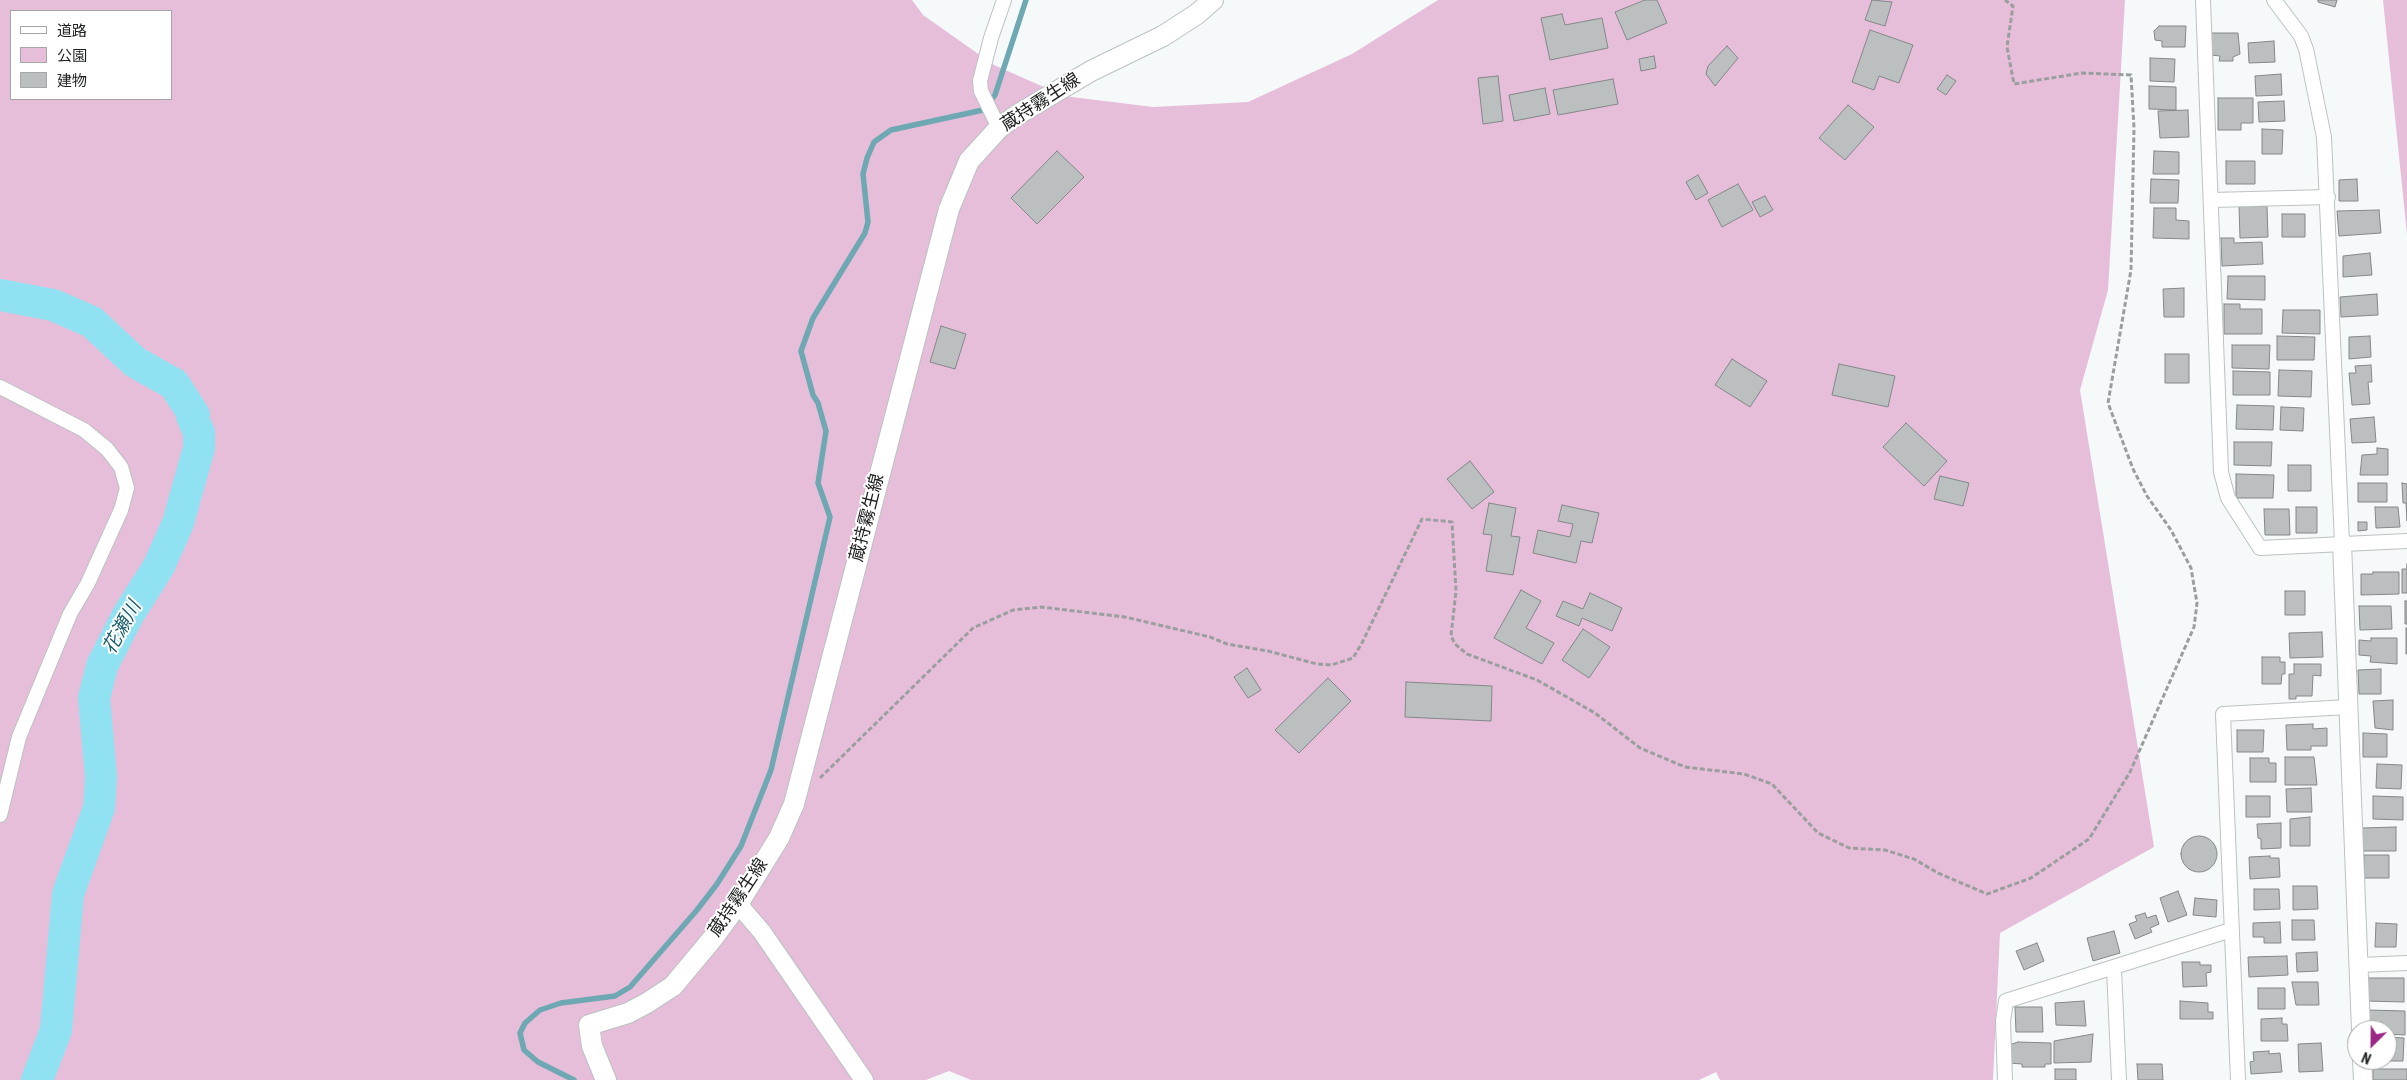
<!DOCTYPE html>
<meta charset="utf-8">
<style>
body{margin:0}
#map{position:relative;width:2407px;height:1080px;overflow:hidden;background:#f5f9fa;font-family:"Roboto Condensed","Noto Sans JP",sans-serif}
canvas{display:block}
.legend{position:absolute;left:10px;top:10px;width:162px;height:90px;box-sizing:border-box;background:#fff;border:1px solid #a5a6a6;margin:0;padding:6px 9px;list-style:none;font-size:15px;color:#1f2020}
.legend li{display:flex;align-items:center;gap:10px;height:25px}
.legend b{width:25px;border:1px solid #a5a6a6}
.north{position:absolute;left:2347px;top:1020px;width:50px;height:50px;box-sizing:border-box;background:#fff;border:1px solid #a5a6a6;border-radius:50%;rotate:203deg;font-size:14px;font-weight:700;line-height:20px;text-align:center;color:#1f2020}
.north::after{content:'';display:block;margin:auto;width:18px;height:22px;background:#9b2884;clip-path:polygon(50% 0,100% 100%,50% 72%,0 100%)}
</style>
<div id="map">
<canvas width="2407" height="1080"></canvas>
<ul class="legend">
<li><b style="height:6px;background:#fff"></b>道路</li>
<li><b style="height:14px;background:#e6beda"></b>公園</li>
<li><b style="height:14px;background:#bbbfc0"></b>建物</li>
</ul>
<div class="north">N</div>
</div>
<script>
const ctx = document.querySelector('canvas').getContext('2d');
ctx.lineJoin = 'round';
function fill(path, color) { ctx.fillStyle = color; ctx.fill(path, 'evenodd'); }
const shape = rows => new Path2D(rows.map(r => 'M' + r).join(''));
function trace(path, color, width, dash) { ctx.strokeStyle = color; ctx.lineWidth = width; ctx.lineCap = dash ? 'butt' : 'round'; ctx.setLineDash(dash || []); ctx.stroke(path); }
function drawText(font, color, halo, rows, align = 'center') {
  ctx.font = font + ' "Roboto Condensed","Noto Sans JP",sans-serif'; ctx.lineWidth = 4; ctx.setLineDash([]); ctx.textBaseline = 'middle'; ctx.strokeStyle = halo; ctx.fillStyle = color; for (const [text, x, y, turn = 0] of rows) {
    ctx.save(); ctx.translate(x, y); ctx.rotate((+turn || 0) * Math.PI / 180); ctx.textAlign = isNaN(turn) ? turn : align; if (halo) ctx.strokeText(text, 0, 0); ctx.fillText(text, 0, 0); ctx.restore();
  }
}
const green = shape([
 [0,0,912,0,923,15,994,65,1064,96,1153,107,1248,102,1352,54,1438,0,2125,0,2108,290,2080,390,2154,847,2000,933,1993,1080,1720,1080,1716,1072,1699,1080,971,1080,949,1071,926,1080,0,1080],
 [11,11,171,11,171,99,11,99],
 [2383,0,2407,0,2407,234]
]);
const stream = shape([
 [574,1080,538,1062,524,1050,520,1033,525,1023,540,1010,561,1003,615,996,630,987,697,910,717,884,741,846,771,770,830,517,818,483,826,431,818,403,813,395,801,351,813,318,865,233,868,222,863,174,867,158,874,142,891,130,983,110,995,95,1026,0]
]);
const river = shape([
 [0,295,53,305,92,322,135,362,174,384,194,415,192,416,199,433,199,448,178,523,159,566,128,615,102,666,94,698,101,777,99,808,68,894,56,1030,37,1080]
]);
const building = shape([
 [1645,0,1657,0,1667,23,1627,40,1615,12,1645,0],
 [1872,0,1892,2,1885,26,1865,20,1872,0],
 [2318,0,2337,0,2335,7,2318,2,2318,0],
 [1562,14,1565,25,1602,18,1608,48,1550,60,1541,18,1562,14],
 [2159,26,2186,26,2185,47,2162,47,2162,41,2155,40,2154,31,2159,26],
 [1870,30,1913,45,1899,83,1879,76,1874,90,1852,82,1870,30],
 [2211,33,2238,33,2240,54,2233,57,2233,61,2219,61,2220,56,2211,55,2211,33],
 [2274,41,2275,62,2249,63,2248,43,2274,41],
 [1727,46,1738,58,1715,86,1706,74,1708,66,1727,46],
 [1654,56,1656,68,1641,71,1639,59,1654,56],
 [2150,58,2175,59,2174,82,2150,81,2150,58],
 [2281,74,2282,95,2256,96,2255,76,2281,74],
 [1947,75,1956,81,1946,95,1937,89,1947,75],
 [1498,76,1503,121,1483,124,1478,78,1498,76],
 [1613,79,1618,104,1558,115,1553,90,1613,79],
 [2149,86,2176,87,2176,110,2149,109,2149,86],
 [1545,88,1550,114,1514,121,1509,95,1545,88],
 [2218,98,2253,98,2253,123,2241,123,2241,130,2218,130,2218,98],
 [2284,101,2285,121,2259,122,2258,102,2284,101],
 [1848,105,1874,127,1845,160,1819,138,1848,105],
 [2188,110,2189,137,2160,138,2158,111,2188,110],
 [2262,129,2283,130,2282,154,2262,154,2262,129],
 [1057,151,1084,177,1037,224,1011,198,1057,151],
 [2154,151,2179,152,2179,174,2153,174,2154,151],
 [2226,161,2255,161,2255,184,2226,184,2226,161],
 [1698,175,1708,193,1696,200,1686,182,1698,175],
 [2151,179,2179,180,2178,203,2150,203,2151,179],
 [2357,179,2358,201,2339,201,2339,180,2357,179],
 [1738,184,1753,210,1722,227,1708,200,1738,184],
 [1765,196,1773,210,1760,217,1752,202,1765,196],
 [2239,206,2267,206,2268,237,2240,238,2239,206],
 [2154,208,2176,208,2176,220,2189,221,2189,239,2153,238,2154,208],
 [2379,210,2381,233,2339,236,2337,211,2379,210],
 [2282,214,2305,214,2305,237,2282,237,2282,214],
 [2221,238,2234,238,2234,243,2262,242,2263,264,2222,266,2221,238],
 [2370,253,2372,275,2343,277,2343,256,2370,253],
 [2228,276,2265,276,2265,300,2227,299,2228,276],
 [2184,288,2184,317,2164,317,2163,289,2184,288],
 [2377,294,2378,315,2341,317,2340,297,2377,294],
 [2224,304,2240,304,2240,309,2262,309,2262,334,2224,334,2224,304],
 [2283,310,2320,310,2320,334,2282,333,2283,310],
 [941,326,966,334,955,369,930,362,941,326],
 [2277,336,2315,337,2314,360,2277,360,2277,336],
 [2370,336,2371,357,2349,359,2349,337,2370,336],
 [2232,345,2270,345,2269,369,2232,368,2232,345],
 [2165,354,2189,354,2189,383,2165,383,2165,354],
 [1732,359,1767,381,1750,407,1715,385,1732,359],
 [1839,364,1895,376,1888,407,1832,395,1839,364],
 [2371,365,2372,382,2368,382,2370,404,2352,405,2349,373,2356,373,2355,366,2371,365],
 [2279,370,2312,371,2311,397,2278,396,2279,370],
 [2233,371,2270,372,2270,395,2233,395,2233,371],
 [2237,405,2274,406,2273,430,2236,429,2237,405],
 [2281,407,2304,408,2303,431,2280,430,2281,407],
 [2374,417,2376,442,2352,443,2350,419,2374,417],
 [1906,423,1947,461,1924,486,1883,447,1906,423],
 [2234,442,2272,442,2271,466,2234,465,2234,442],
 [2377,448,2388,449,2388,475,2360,475,2362,455,2377,454,2377,448],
 [1470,461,1494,492,1472,509,1447,479,1470,461],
 [2288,465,2311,465,2311,491,2288,491,2288,465],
 [2236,474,2274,475,2273,498,2236,498,2236,474],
 [1940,476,1969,483,1963,506,1934,499,1940,476],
 [2358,483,2387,483,2387,502,2358,502,2358,483],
 [2402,483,2407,484,2407,521,2406,503,2403,503,2402,483],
 [1489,503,1516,508,1511,536,1520,537,1513,575,1486,571,1492,535,1483,534,1489,503],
 [1562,505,1599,513,1592,543,1581,541,1576,563,1533,553,1538,530,1570,537,1573,524,1558,521,1562,505],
 [2296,507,2317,507,2317,533,2296,533,2296,507],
 [2375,507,2398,507,2400,527,2376,528,2375,507],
 [2264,509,2289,509,2290,535,2265,535,2264,509],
 [2358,522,2367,522,2367,530,2358,531,2358,522],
 [2407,564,2407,593,2402,593,2402,569,2407,569,2407,564],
 [2373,572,2399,572,2399,594,2361,595,2361,574,2373,574,2373,572],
 [1521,590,1541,601,1526,628,1554,643,1542,664,1494,638,1521,590],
 [2285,591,2305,591,2305,615,2285,615,2285,591],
 [1590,593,1622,608,1612,631,1582,618,1579,626,1556,616,1563,601,1583,609,1590,593],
 [2405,601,2407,601,2407,624,2405,624,2405,601],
 [2359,606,2391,606,2392,629,2360,630,2359,606],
 [2406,628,2407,628,2407,654,2406,654,2406,628],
 [1583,629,1610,647,1589,678,1562,660,1583,629],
 [2322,632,2323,657,2290,658,2289,633,2322,632],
 [2371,638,2397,638,2397,664,2370,662,2371,656,2359,655,2359,640,2371,641,2371,638],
 [2262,657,2280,657,2280,662,2285,662,2285,674,2282,674,2281,684,2262,684,2262,657],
 [2294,664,2321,664,2321,676,2313,675,2312,696,2296,696,2296,699,2289,699,2289,674,2294,674,2294,664],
 [1247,668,1261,690,1248,698,1234,677,1247,668],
 [2381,669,2381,694,2359,694,2358,670,2381,669],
 [1328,678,1351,701,1299,753,1275,730,1328,678],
 [1406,682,1492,686,1491,721,1405,717,1406,682],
 [2393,700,2393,730,2375,728,2373,701,2393,700],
 [2313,724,2313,729,2327,728,2327,746,2311,746,2311,750,2287,750,2286,725,2313,724],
 [2237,730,2264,730,2263,752,2237,752,2237,730],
 [2363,733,2387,734,2387,757,2363,757,2363,733],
 [2285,757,2314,757,2317,785,2285,785,2285,757],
 [2250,758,2269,758,2269,763,2276,763,2276,782,2250,782,2250,758],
 [2377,764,2402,765,2401,789,2376,788,2377,764],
 [2311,788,2312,812,2287,812,2286,789,2311,788],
 [2246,796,2270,796,2270,817,2246,817,2246,796],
 [2373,796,2403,797,2403,820,2373,819,2373,796],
 [2310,817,2310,846,2290,846,2290,819,2310,817],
 [2281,823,2281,848,2261,849,2261,839,2258,838,2257,824,2281,823],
 [2396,827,2396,851,2363,851,2362,828,2396,827],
 '2181 854a18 18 0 1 1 36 0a18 18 0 1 1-36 0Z',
 [2364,855,2389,855,2389,878,2364,878,2364,855],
 [2270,856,2270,858,2279,858,2280,877,2250,879,2249,857,2270,856],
 [2293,886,2317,886,2318,909,2293,910,2293,886],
 [2254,889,2279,889,2280,909,2254,910,2254,889],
 [2178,891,2187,915,2168,922,2160,898,2178,891],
 [2195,898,2217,900,2216,917,2193,915,2195,898],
 [2145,913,2147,918,2156,915,2159,924,2150,928,2152,932,2135,939,2129,924,2137,921,2135,916,2145,913],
 [2292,920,2314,920,2315,940,2292,940,2292,920],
 [2280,922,2281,943,2264,943,2264,937,2253,937,2253,923,2280,922],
 [2376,923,2397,924,2396,947,2375,947,2376,923],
 [2114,931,2120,953,2093,961,2087,938,2114,931],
 [2037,943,2044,961,2024,970,2016,951,2037,943],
 [2317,952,2318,971,2297,972,2296,953,2317,952],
 [2287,956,2288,975,2249,977,2248,957,2287,956],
 [2182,962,2200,962,2200,965,2211,965,2211,972,2206,973,2207,986,2183,987,2182,962],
 [2367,978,2404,978,2404,1002,2366,1001,2367,978],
 [2292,982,2318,982,2319,1005,2296,1005,2292,982],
 [2258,988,2285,988,2285,1009,2258,1009,2258,988],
 [2084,1001,2086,1026,2056,1025,2055,1003,2084,1001],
 [2180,1001,2208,1003,2208,1012,2213,1012,2213,1019,2180,1019,2180,1001],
 [2015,1007,2042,1007,2043,1032,2016,1032,2015,1007],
 [2367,1010,2405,1011,2405,1035,2387,1034,2387,1030,2367,1030,2367,1010],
 [2282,1018,2282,1024,2287,1024,2288,1041,2261,1041,2261,1019,2282,1018],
 [2093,1034,2091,1062,2054,1063,2054,1041,2093,1034],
 [2387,1037,2404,1038,2403,1061,2366,1061,2387,1060,2387,1037],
 [2018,1042,2051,1043,2051,1064,2045,1064,2045,1067,2022,1067,2022,1064,2009,1063,2009,1045,2018,1042],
 [2321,1043,2323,1071,2299,1072,2298,1044,2321,1043],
 [2269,1051,2269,1054,2280,1053,2282,1072,2251,1074,2250,1062,2254,1061,2253,1052,2269,1051],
 [2137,1064,2162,1064,2163,1080,2138,1080,2137,1064],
 [2055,1069,2076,1069,2076,1080,2055,1080,2055,1069],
 [2373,1069,2407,1069,2407,1080,2373,1080,2373,1069]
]);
const path = shape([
 [820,778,973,628,1013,610,1041,607,1125,617,1210,637,1227,644,1268,651,1317,664,1331,665,1353,658,1362,643,1422,519,1452,522,1456,591,1451,636,1455,644,1467,654,1537,680,1595,713,1640,748,1685,767,1744,774,1772,784,1818,833,1849,848,1885,850,1914,859,1938,873,1987,894,2031,878,2089,839,2130,772,2194,627,2197,603,2191,568,2171,530,2147,496,2133,469,2108,403,2131,270,2134,128,2131,75,2082,73,2014,84,2007,47,2013,6,2005,0]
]);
const minor = shape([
 [2203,0,2221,472,2228,498,2260,548,2407,541],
 [2274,0,2301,36,2306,49,2324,137,2342,543],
 [999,128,981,91,980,81,991,38,1004,0],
 [2212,200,2328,197],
 [0,387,84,430,107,449,121,467,127,488,121,510,88,583,70,614,19,737,0,815],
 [2359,965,2407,963],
 [2114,969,2119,1080],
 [2005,1080,2003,1021,2006,1001,2231,930],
 [2238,1080,2223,714,2348,707]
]);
const tertiary = shape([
 [2342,543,2361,1030],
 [738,904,762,932,864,1080],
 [2362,1060,2363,1080]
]);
const secondary = shape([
 [606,1080,592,1046,589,1025,628,1013,647,1003,673,986,713,938,738,904,779,838,794,804,949,209,969,161,999,128,1017,115,1091,71,1163,36,1197,14,1213,0]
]);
const streetNames = [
 ["蔵持霧生線",1041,103,-33],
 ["蔵持霧生線",868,518,-76],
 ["蔵持霧生線",739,898,-56]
];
const waterNames = [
 ["花瀬川",123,628,-61]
];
fill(green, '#e6beda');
trace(stream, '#6ea8b3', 5.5);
trace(river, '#90e2f2', 32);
fill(building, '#bbbfc0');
trace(building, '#848889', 1);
trace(minor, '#bdc1c2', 16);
trace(tertiary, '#bdc1c2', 20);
trace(secondary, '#bdc1c2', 22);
trace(path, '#9b9e9e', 3, [5, 2.5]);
trace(minor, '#fff', 14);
trace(tertiary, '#fff', 18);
trace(secondary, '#fff', 20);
drawText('18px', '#1f2020', '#fff', streetNames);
drawText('italic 19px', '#195d68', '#fff', waterNames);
</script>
